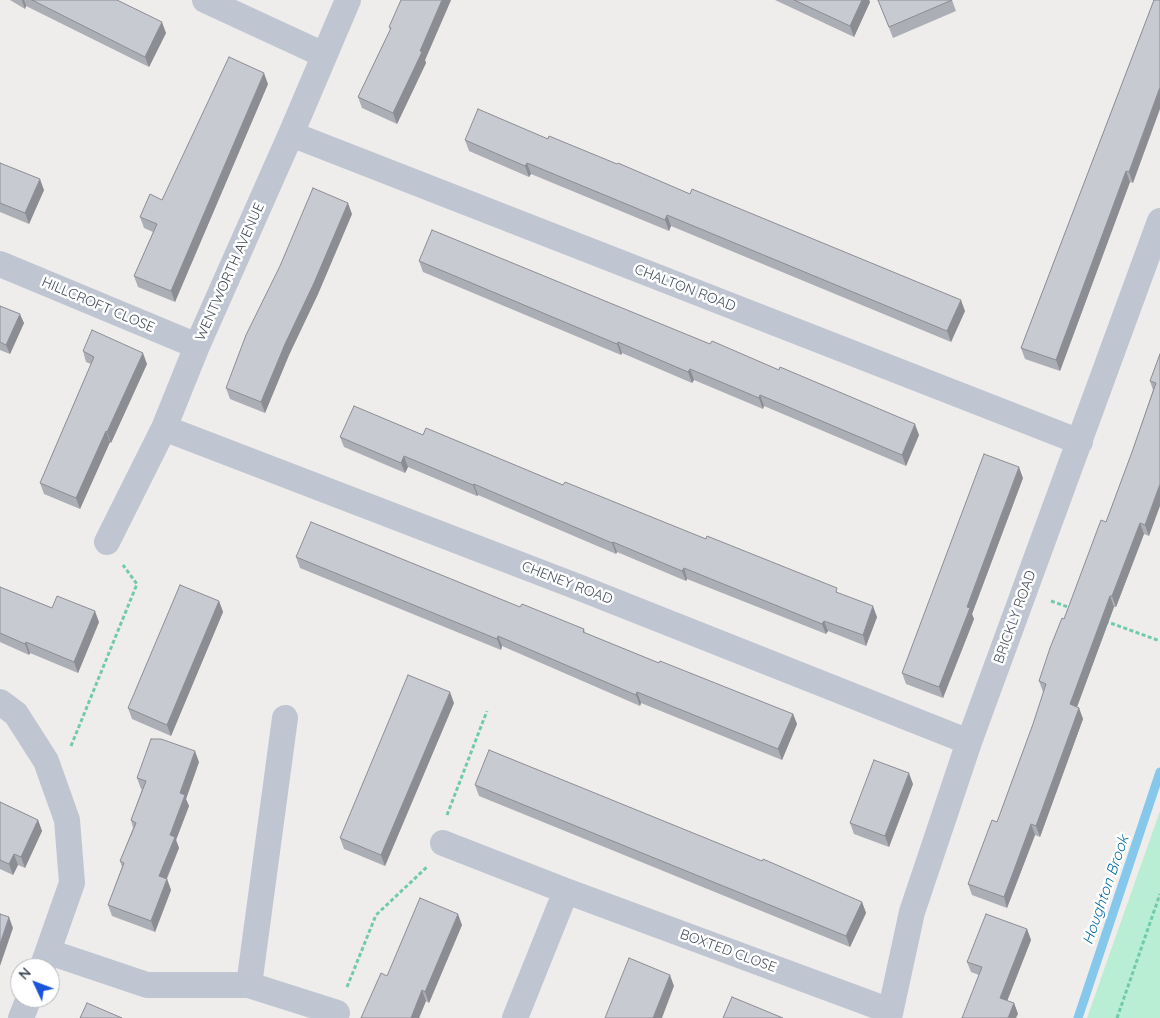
<!DOCTYPE html>
<style>
body{margin:0}
#map{position:relative;width:1160px;height:1018px;overflow:hidden;background:#efecec;font-family:Quicksand,sans-serif}
canvas{display:block}
.north{position:absolute;left:10px;top:958px;width:50px;height:50px;box-sizing:border-box;background:#fff;border:1px solid #b4b8bd;border-radius:50%;rotate:313deg;font-size:14px;font-weight:700;line-height:20px;text-align:center;color:#444d59}
.north::after{content:'';display:block;margin:auto;width:18px;height:22px;background:#1954db;clip-path:polygon(50% 0,100% 100%,50% 72%,0 100%)}
</style>
<div id="map">
<canvas width="1160" height="1018"></canvas>
<div class="north">N</div>
</div>
<script>
const ctx = document.querySelector('canvas').getContext('2d');
ctx.lineJoin = 'round';
function fill(path, color) { ctx.fillStyle = color; ctx.fill(path, 'evenodd'); }
const shape = rows => new Path2D(rows.map(r => 'M' + r).join(''));
function trace(path, color, width, dash) { ctx.strokeStyle = color; ctx.lineWidth = width; ctx.lineCap = dash ? 'butt' : 'round'; ctx.setLineDash(dash || []); ctx.stroke(path); }
function drawText(font, color, halo, rows, align = 'center') {
  ctx.font = font + ' Quicksand,sans-serif'; ctx.lineWidth = 5; ctx.setLineDash([]); ctx.textBaseline = 'middle'; ctx.strokeStyle = halo; ctx.fillStyle = color; for (const [text, x, y, turn = 0] of rows) {
    ctx.save(); ctx.translate(x, y); ctx.rotate((+turn || 0) * Math.PI / 180); ctx.textAlign = isNaN(turn) ? turn : align; if (halo) ctx.strokeText(text, 0, 0); ctx.fillText(text, 0, 0); ctx.restore();
  }
}
const green = shape([
 [1160,811,1160,1018,1087,1018]
]);
const stream = shape([
 [1078,1018,1160,772]
]);
const path = shape([
 [1051,601,1071,608],
 [1105,621,1160,641],
 [71,746,137,584,123,565],
 [447,815,487,711],
 [347,987,376,915,428,866],
 [1117,1018,1160,894]
]);
const minor = shape([
 [205,0,324,55],
 [291,134,1080,442],
 [0,264,197,346],
 [164,428,578,587,969,742],
 [107,542,164,428,197,346,291,134,348,0],
 [0,702,16,714,46,761,67,820,72,883,42,968],
 [443,843,566,891,890,1011],
 [49,952,147,985,249,985,337,1013],
 [249,985,285,718],
 [21,1018,29,998],
 [515,1018,566,891],
 [889,1018,912,912,969,742,1160,221]
]);
const wall = shape([
 [10,0,117,0,166,33,149,67,26,6,25,9],
 [451,0,425,60,426,63,397,124,362,108,358,97,390,30,389,27],
 [775,0,869,0,870,2,854,37],
 [878,0,952,0,956,11,893,38],
 [1154,0,1133,183,1130,182,1060,371,1025,359,1021,348],
 [268,84,175,302,138,287,134,276,153,232,144,228,140,217,162,200],
 [548,139,965,311,951,342,671,226,669,231,531,174,529,177,469,151,465,140],
 [0,163,44,190,29,224,0,212],
 [352,214,318,294,289,355,265,413,230,399,226,388],
 [419,261,919,435,906,466,764,406,763,409,694,380,692,383,622,353,621,355,423,272],
 [0,306,24,323,10,354,0,350],
 [83,351,147,364,111,443,110,442,80,509,44,494,40,483,91,364,86,362],
 [1160,354,1149,536,1144,534,1116,607,1114,607,1077,707,1079,708,1083,719,1040,837,1035,835,1007,908,972,895,968,884,997,822,1033,724,1044,693,1043,692,1039,681,1064,619,1106,522,1132,452,1153,390,1150,381],
 [423,435,563,485,839,593,877,617,866,646,828,631,826,634,687,579,686,581,617,552,616,554,478,495,477,496,408,467,405,473,344,447,340,437],
 [1023,478,972,614,974,619,943,698,906,684,902,673],
 [296,557,520,607,584,629,585,633,659,663,793,714,797,724,782,760,641,703,640,706,502,646,501,650,300,568],
 [0,587,52,608,99,622,78,673,30,653,29,655,0,642],
 [219,601,223,612,171,736,132,719,128,708],
 [454,703,385,866,344,849,340,838],
 [199,762,186,799,189,806,176,840,179,848,167,879,171,890,155,932,112,916,108,905,122,867,120,861,133,828,131,820,142,789,141,789,137,778],
 [913,784,889,847,854,834,850,823],
 [475,785,862,902,866,913,850,947,479,796],
 [0,802,38,820,42,831,25,868,18,865,13,875,0,869],
 [462,925,429,1003,426,1001,419,1018,361,1018,387,976],
 [1027,929,1031,940,1007,1001,1014,1003,1018,1014,979,975,971,972,967,962]
]);
const shadedWall = shape([
 [22,0,24,0,26,6,25,9],
 [442,0,451,0,425,60,426,63,397,124,393,113],
 [862,0,869,0,870,2,854,37,850,26],
 [162,22,166,33,149,67,145,57],
 [264,73,268,84,175,302,171,291],
 [1160,87,1160,109,1133,183,1129,172],
 [527,163,531,174,529,177,525,166],
 [1126,171,1130,182,1060,371,1056,360],
 [40,179,44,190,29,224,25,213],
 [348,203,352,214,318,294,289,355,265,413,261,402,285,344],
 [667,215,671,226,669,231,665,220],
 [961,300,965,311,951,342,947,331],
 [20,314,24,323,10,354,6,345],
 [618,342,622,353,621,355,617,344],
 [143,353,147,364,111,443,107,432],
 [690,369,694,380,692,383,688,372],
 [760,395,764,406,763,409,759,398],
 [915,424,919,435,906,466,902,455],
 [106,431,110,442,80,509,76,498],
 [404,456,408,467,405,473,401,463],
 [1019,467,1023,478,972,614,974,619,943,698,939,687,967,607],
 [474,484,478,495,477,496,473,485],
 [1160,484,1160,506,1149,536,1145,525],
 [1140,523,1144,534,1116,607,1112,596],
 [613,542,617,552,616,554,612,543],
 [684,568,687,579,686,581,682,571],
 [1110,596,1114,607,1074,715,1070,704],
 [219,601,223,612,171,736,167,725],
 [873,606,877,617,866,646,863,635],
 [95,611,99,622,78,673,74,662],
 [824,621,828,631,826,634,822,624],
 [498,636,502,646,501,650,497,639],
 [26,642,30,653,29,655,25,644],
 [450,692,454,703,385,866,381,855],
 [637,692,641,703,640,706,636,695],
 [1079,708,1083,719,1040,837,1036,826],
 [793,714,797,724,782,760,778,749],
 [195,751,199,762,186,799,189,806,176,840,179,848,163,887,159,876,180,793],
 [909,773,913,784,889,847,885,836],
 [38,820,42,831,25,868,21,857],
 [1031,824,1035,835,1007,908,1004,897],
 [14,854,18,865,13,875,9,864],
 [167,879,171,890,155,932,151,921],
 [862,902,866,913,850,947,846,936],
 [458,914,462,925,429,1003,425,992],
 [9,917,13,928,0,966,0,944],
 [1027,929,1031,940,1004,1009,1000,998],
 [670,975,674,986,662,1018,653,1018],
 [422,990,426,1001,419,1018,411,1018],
 [1014,1003,1018,1014,1016,1018,1008,1018]
]);
const building = shape([
 [32,0,117,0,162,22,145,57,32,0],
 [401,0,442,0,420,51,422,52,393,113,358,97,391,28,389,27,401,0],
 [794,0,862,0,850,26,794,0],
 [878,0,952,0,889,27,878,0],
 [1154,0,1160,0,1160,87,1129,172,1126,171,1056,360,1021,348,1154,0],
 [229,57,264,73,171,291,134,276,157,224,140,217,150,194,162,200,229,57],
 [478,109,548,139,549,136,617,164,618,163,690,194,692,189,961,300,947,331,667,215,665,220,527,163,525,166,465,140,478,109],
 [0,163,40,179,25,213,0,203,0,163],
 [313,188,348,203,314,283,285,344,261,402,226,388,246,335,280,266,313,188],
 [432,230,710,344,712,341,779,370,780,367,915,424,902,455,760,395,759,398,690,369,688,372,618,342,617,344,419,261,432,230],
 [0,306,20,314,6,345,0,342,0,306],
 [92,330,143,353,107,432,106,431,76,498,40,483,94,357,83,351,92,330],
 [1160,354,1160,484,1145,525,1140,523,1112,596,1110,596,1070,704,1079,708,1036,826,1031,824,1004,897,968,884,992,820,997,822,1033,724,1046,684,1039,681,1050,648,1062,618,1064,619,1101,520,1106,522,1132,452,1156,383,1150,381,1160,354],
 [354,406,423,435,426,428,563,485,565,482,706,539,707,536,837,588,836,592,873,606,863,635,824,621,822,624,684,568,682,571,613,542,612,543,474,484,473,485,404,456,401,463,340,437,354,406],
 [984,454,1019,467,967,607,970,608,939,687,902,673,984,454],
 [311,522,520,607,522,604,584,629,583,632,659,663,660,661,793,714,778,749,637,692,636,695,498,636,497,639,296,557,311,522],
 [180,585,219,601,167,725,128,708,180,585],
 [0,587,52,608,57,596,95,611,74,662,26,642,25,644,0,633,0,587],
 [408,675,450,692,381,855,340,838,408,675],
 [151,739,161,739,195,751,180,793,185,795,170,835,175,837,159,876,167,879,151,921,108,905,124,863,120,861,136,823,131,820,146,781,137,778,151,739],
 [489,750,762,861,763,859,862,902,846,936,475,785,489,750],
 [874,760,909,773,885,836,850,823,874,760],
 [0,802,38,820,21,857,14,854,9,864,0,860,0,802],
 [420,898,458,914,425,992,422,990,411,1018,361,1018,381,973,387,976,420,898],
 [0,914,9,917,0,944,0,914],
 [986,914,1027,929,1000,998,1014,1003,1008,1018,962,1018,982,967,967,962,986,914],
 [629,958,670,975,653,1018,605,1018,629,958],
 [732,997,783,1018,723,1018,732,997],
 [87,1003,122,1018,80,1018,87,1003]
]);
const streetNames = [
 ["WENTWORTH AVENUE",230,272,-66],
 ["CHALTON ROAD",685,288,21],
 ["HILLCROFT CLOSE",98,305,23],
 ["CHENEY ROAD",567,583,21],
 ["BRICKLY ROAD",1015,617,-70],
 ["BOXTED CLOSE",728,951,20]
];
const waterNames = [
 ["Houghton Brook",1106,890,-71]
];
fill(green, '#b9eed4');
trace(stream, '#86c8eb', 9);
trace(path, '#71cbab', 3, [4, 2.5]);
trace(minor, '#bfc6d2', 26);
fill(wall, '#acaeb5');
fill(shadedWall, '#8c8d93');
fill(building, '#c8cad2');
trace(building, '#8c8d93', 1);
drawText('14px', '#444d59', '#fff', streetNames);
drawText('italic 15px', '#0c70a4', '#fff', waterNames);
</script>
